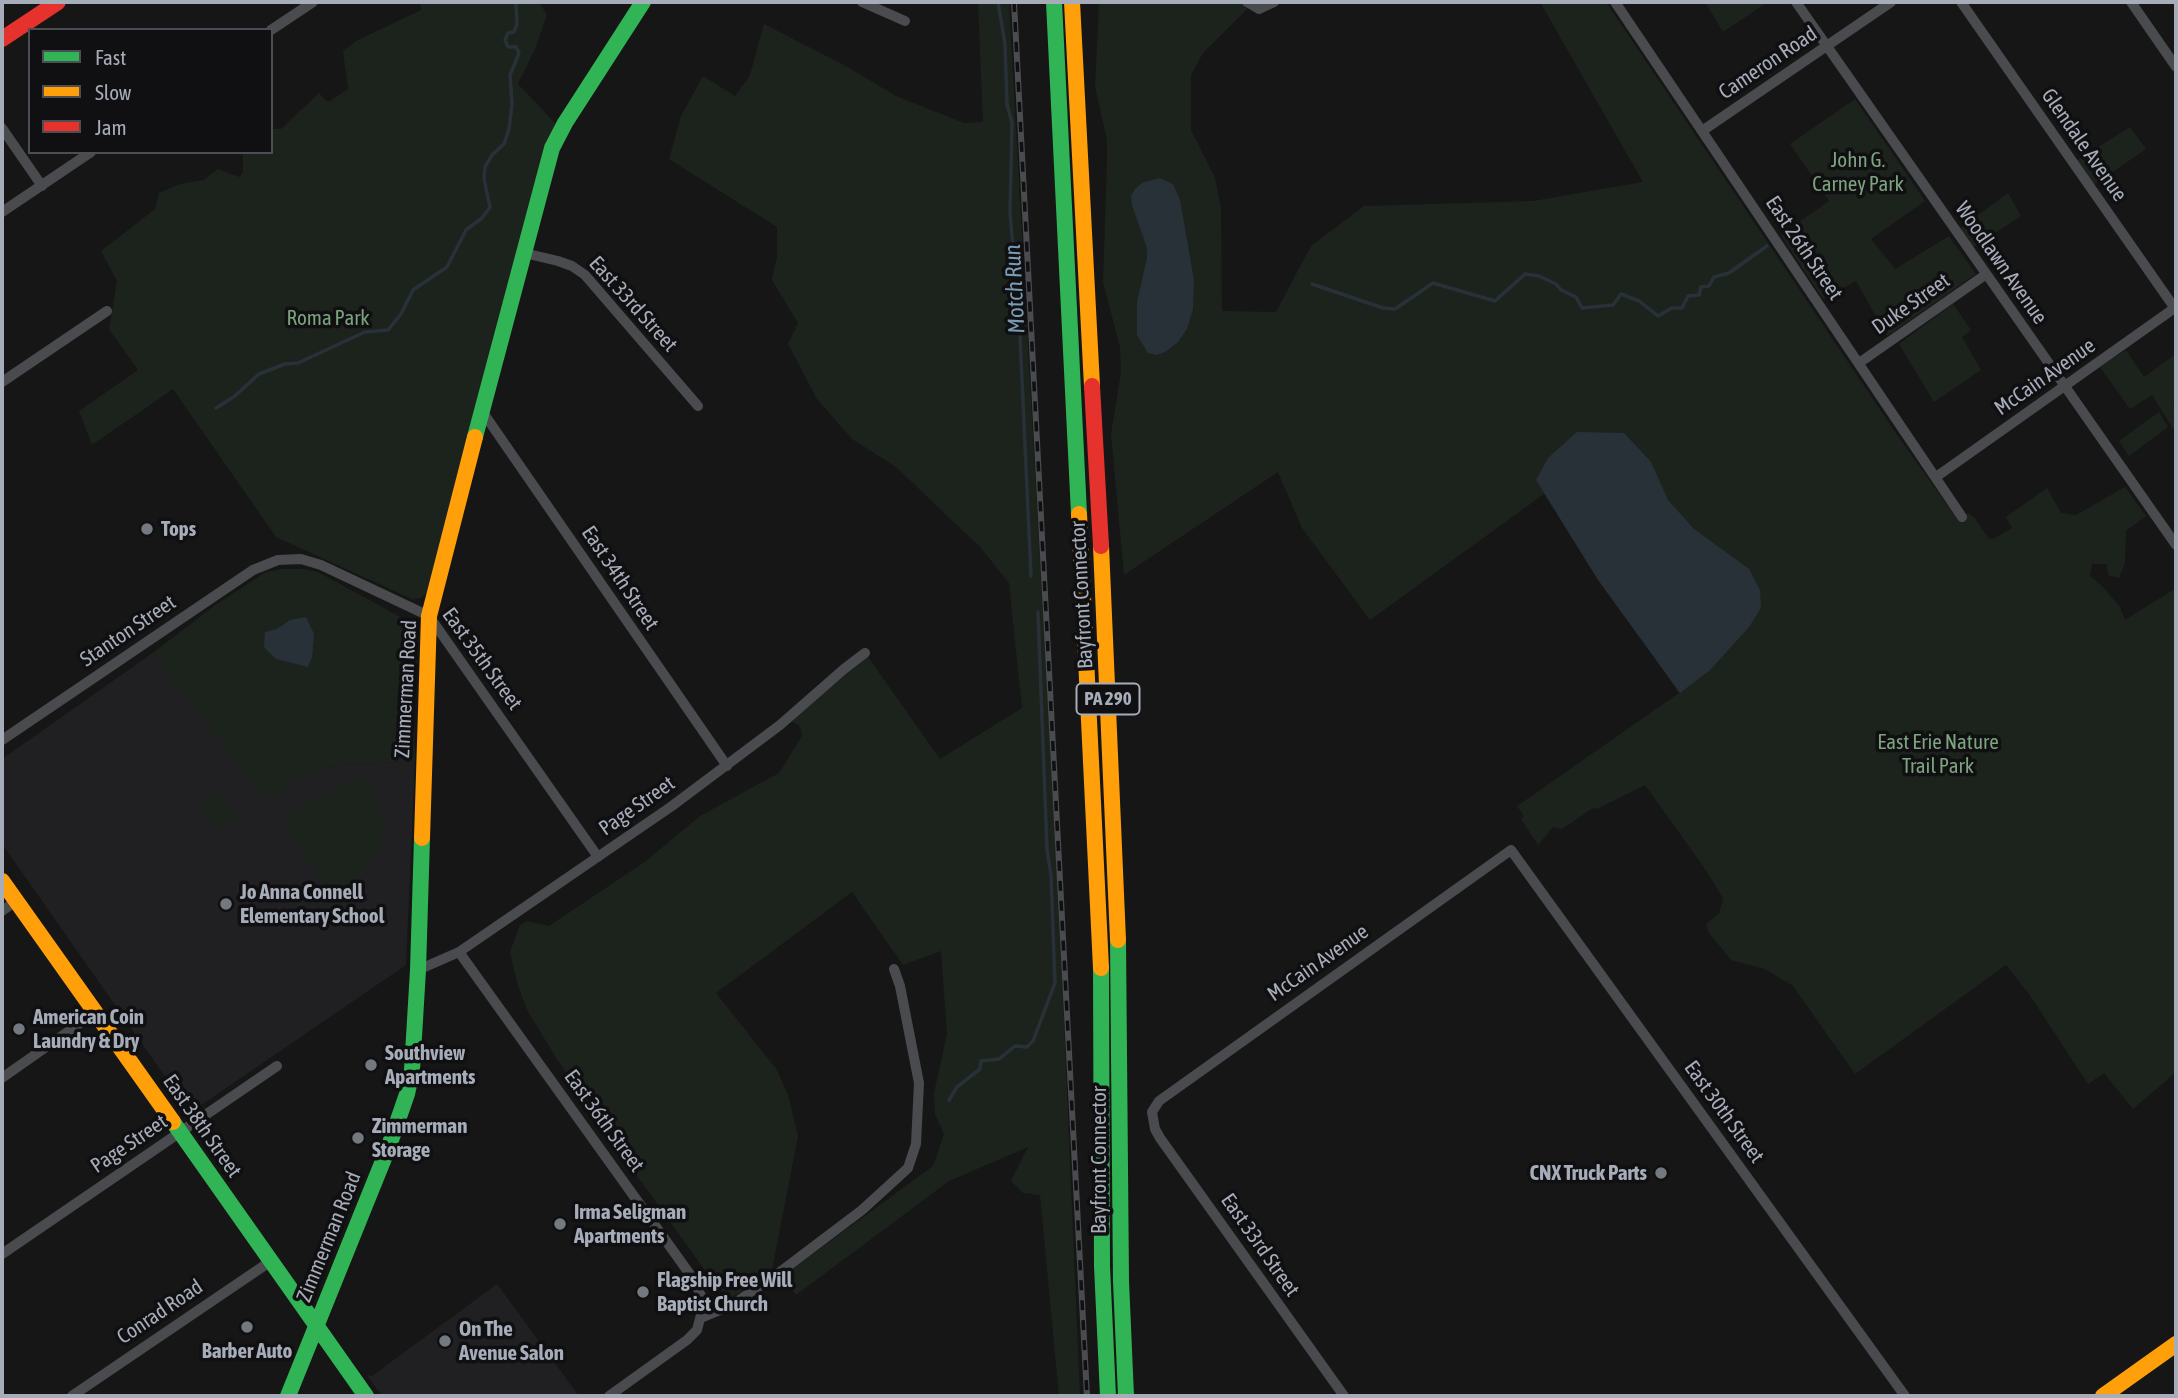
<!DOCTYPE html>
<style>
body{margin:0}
#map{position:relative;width:2178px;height:1398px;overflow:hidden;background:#161616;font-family:"Asap Condensed",sans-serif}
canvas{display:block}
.frame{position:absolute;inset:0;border:4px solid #a6acb8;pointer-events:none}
.legend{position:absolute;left:28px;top:28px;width:245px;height:126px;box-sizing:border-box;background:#101012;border:2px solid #4c4e54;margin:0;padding:9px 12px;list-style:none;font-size:21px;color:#a6acb8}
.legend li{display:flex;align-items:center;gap:14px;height:35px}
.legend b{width:35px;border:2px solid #4c4e54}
</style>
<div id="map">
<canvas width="2178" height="1398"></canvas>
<div class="frame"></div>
<ul class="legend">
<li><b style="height:9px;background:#30b455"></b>Fast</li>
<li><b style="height:9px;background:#ff9f0a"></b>Slow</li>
<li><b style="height:9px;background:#e5322d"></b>Jam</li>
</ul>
</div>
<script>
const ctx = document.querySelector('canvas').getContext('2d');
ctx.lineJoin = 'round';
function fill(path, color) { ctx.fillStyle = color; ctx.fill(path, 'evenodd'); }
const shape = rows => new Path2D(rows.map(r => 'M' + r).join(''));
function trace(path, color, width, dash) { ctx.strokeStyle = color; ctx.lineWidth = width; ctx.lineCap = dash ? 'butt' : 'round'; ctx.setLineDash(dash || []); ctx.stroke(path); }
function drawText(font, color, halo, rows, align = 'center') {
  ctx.font = font + ' "Asap Condensed",sans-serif'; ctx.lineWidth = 7; ctx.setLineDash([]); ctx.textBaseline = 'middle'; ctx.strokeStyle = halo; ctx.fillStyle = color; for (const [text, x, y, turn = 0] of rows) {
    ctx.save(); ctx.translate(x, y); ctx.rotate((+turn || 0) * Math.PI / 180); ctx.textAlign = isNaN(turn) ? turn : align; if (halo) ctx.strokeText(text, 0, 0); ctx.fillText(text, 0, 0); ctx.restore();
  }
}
const built = shape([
 [154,652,180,690,250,779,254,792,273,797,303,776,340,765,415,761,406,965,191,1112,184,1102,186,1089,175,1082,169,1082,2,844,2,759],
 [497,1284,579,1396,382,1396,367,1375,372,1376]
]);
const green = shape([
 [420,2,539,2,547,15,535,49,518,84,556,124,428,592,421,598,412,599,276,537,173,389,92,445,79,411,138,370,109,329,117,281,101,251,155,209,159,193,180,184,204,180,218,169,239,177,243,172,243,152,271,152,271,129,281,129,319,93,326,101,330,101,348,89,343,51,356,41,421,10],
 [978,2,1009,2,1059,906,1080,1396,1059,1396,1040,1195,1023,1193,1011,1181,1028,1147,949,1181,796,1295,783,1276,933,1166,944,1134,935,1114,934,1093,947,1034,941,951,903,965,852,892,716,993,777,1070,788,1095,798,1136,772,1270,731,1298,714,1283,605,1131,555,1056,527,1010,518,986,510,952,520,925,527,921,549,926,646,861,700,816,779,773,802,736,800,726,791,721,829,686,868,657,940,759,1022,708,1009,583,980,547,896,467,852,439,817,399,788,344,798,323,772,280,777,257,777,227,669,159,681,116,703,76,735,96,750,75,764,24,844,65,896,96,964,123,983,122],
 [1099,2,1241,2,1247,9,1203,53,1191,75,1191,130,1215,178,1221,207,1222,311,1276,312,1311,246,1364,206,1533,201,1643,182,1540,2,1606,2,1895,432,1957,519,1968,513,1974,517,1988,538,1993,539,2012,528,2006,517,2047,488,2061,513,2076,515,2125,487,2146,516,2126,531,2125,563,2119,578,2108,575,2107,564,2092,564,2090,576,2103,587,2120,607,2125,620,2176,588,2176,1072,2133,1109,2104,1073,2088,1084,2029,994,2006,965,1855,1074,1793,986,1765,969,1731,960,1709,933,1706,924,1719,914,1723,898,1703,866,1645,785,1597,809,1593,808,1562,829,1553,827,1538,845,1521,819,1524,816,1517,806,1679,693,1544,494,1370,620,1302,528,1278,472,1124,575,1111,434,1121,372,1120,347,1103,282,1107,159,1107,140,1095,87],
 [1705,2,1768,2,1723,32],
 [1855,99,1925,201,1871,239,1895,269,1949,236,1976,274,1887,336,1856,281,1823,299,1781,235,1829,201,1790,144],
 [2130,127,2146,149,2094,185,2076,161],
 [2008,193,2021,216,1972,248,1959,229],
 [1953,304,1971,330,1962,337,1981,370,1934,402,1899,344],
 [2126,350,2144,377,2176,354,2176,400,2173,403,2176,407,2176,433,2152,395,2130,409,2100,367],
 [2159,412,2168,427,2129,456,2119,441],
 [282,569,303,569,318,572,415,625,419,637,414,713,415,761,340,765,304,776,273,797,253,792,250,779,180,690,154,652,214,606,266,572],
 [362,774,381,808,384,827,381,845,369,863,348,887,336,896,285,829,288,814],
 [218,791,235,817,217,829,200,803]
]);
const water = shape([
 [1159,178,1173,184,1180,200,1194,280,1193,309,1187,329,1178,342,1165,352,1156,355,1148,353,1137,335,1137,302,1147,258,1147,248,1132,205,1131,196,1135,189,1142,183],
 [1577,432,1624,433,1651,462,1668,500,1694,529,1749,569,1760,590,1761,608,1749,627,1710,670,1680,693,1598,580,1536,480,1548,458],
 [306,617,314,634,312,657,308,667,276,659,264,647,265,632,277,629,290,620]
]);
const stream = shape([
 [998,2,1005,44,1007,104,1012,123,1010,212,1020,336,1031,576],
 [1312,284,1383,308,1395,309,1433,283,1495,301,1525,274,1539,276,1556,284,1561,290,1576,297,1582,308,1613,305,1621,294,1639,301,1658,316,1672,308,1682,308,1688,296,1699,295,1701,287,1709,286,1714,277,1729,273,1767,246],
 [216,408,235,396,259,374,285,364,298,363,365,332,388,330,401,314,413,290,447,267,466,230,482,218,490,207,484,179,485,167,492,155,504,144,509,129,512,104,510,75,519,53,516,47,508,47,505,40,508,33,514,32,517,24,516,2],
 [949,1100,957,1087,980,1069,981,1061,999,1059,1015,1046,1027,1047,1033,1041,1055,983,1051,875,1047,850,1038,612]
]);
const street = shape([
 [862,2,905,21],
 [1247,2,1259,9,1274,2],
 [1615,2,1962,517],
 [1796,2,2176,545],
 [1961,2,2176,310],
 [2131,2,2176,67],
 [271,30,313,2],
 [2,128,42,186],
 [1702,131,1891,2],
 [2,212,91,152],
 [524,253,558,261,572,266,585,275,698,406],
 [1859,363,1985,275],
 [2,382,107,311],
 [482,411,727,766],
 [1936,477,2176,307],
 [2,740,253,570,278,560,301,559,321,565,429,616,598,857],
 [2,911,16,901],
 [459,952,694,1280,701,1296,703,1307,697,1330,687,1340,609,1396],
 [418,970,459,952,672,806,780,725,844,669,865,653],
 [2,1078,96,1012],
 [2,1254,277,1066],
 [701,1318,732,1305,784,1269,862,1210,908,1168,916,1144,919,1083,900,986,894,969],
 [72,1396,271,1261],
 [1344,1396,1160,1138,1155,1129,1152,1112,1159,1101,1511,850,1905,1396]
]);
const fast = shape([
 [1054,2,1079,514],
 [475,437,552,148,565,123,643,2],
 [1118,940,1121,1281,1126,1396],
 [1101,968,1102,1266,1108,1396],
 [173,1122,366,1396],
 [288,1396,389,1146,407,1094,412,1070,418,970,422,838]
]);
const slow = shape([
 [1072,2,1092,386],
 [1079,514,1101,968],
 [1101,546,1118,940],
 [422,838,429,616,475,437],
 [2,881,173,1122],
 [2103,1396,2176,1344]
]);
const jam = shape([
 [2,39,58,2],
 [1092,386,1101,546]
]);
const rail = shape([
 [1014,2,1087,1396]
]);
const markers = [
 [147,529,7,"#74787f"],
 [226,904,7,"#74787f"],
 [19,1029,7,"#74787f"],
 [371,1065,7,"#74787f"],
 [358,1138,7,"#74787f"],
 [1661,1173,7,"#74787f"],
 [560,1224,7,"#74787f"],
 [643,1292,7,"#74787f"],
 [247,1327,7,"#74787f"],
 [445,1341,7,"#74787f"]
];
const shields = [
 [1108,699,63]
];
const shieldNames = [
 ["PA 290",1108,699]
];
const streetNames = [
 ["Cameron Road",1768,63,-34],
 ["Glendale Avenue",2084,145,55],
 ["East 26th Street",1804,248,56],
 ["Woodlawn Avenue",2001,263,55],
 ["East 33rd Street",633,304,48],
 ["Duke Street",1911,304,-35],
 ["McCain Avenue",2045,377,-35],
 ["East 34th Street",620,578,56],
 ["Bayfront Connector",1082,595,-93],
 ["Stanton Street",128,631,-34],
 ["East 35th Street",482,659,54],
 ["Zimmerman Road",406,689,-87],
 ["Page Street",637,806,-35],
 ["McCain Avenue",1318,963,-35],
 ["East 30th Street",1724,1112,54],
 ["East 36th Street",604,1121,54],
 ["East 38th Street",202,1126,55],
 ["Page Street",129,1144,-34],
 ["Bayfront Connector",1099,1160,-90],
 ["Zimmerman Road",329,1237,-68],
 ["East 33rd Street",1260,1245,55],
 ["Conrad Road",160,1312,-34]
];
const parkNames = [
 ["John G.",1858,160],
 ["Carney Park",1858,184],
 ["Roma Park",328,318],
 ["East Erie Nature",1938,742],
 ["Trail Park",1938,766]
];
const poiNames = [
 ["Tops",161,529],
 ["Jo Anna Connell",240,892],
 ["Elementary School",240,916],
 ["American Coin",33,1017],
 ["Laundry & Dry",33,1041],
 ["Southview",385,1053],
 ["Apartments",385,1077],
 ["Zimmerman",372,1126],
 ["Storage",372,1150],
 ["CNX Truck Parts",1647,1173,"right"],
 ["Irma Seligman",574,1212],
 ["Apartments",574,1236],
 ["Flagship Free Will",657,1280],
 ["Baptist Church",657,1304],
 ["On The",459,1329],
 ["Avenue Salon",459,1353],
 ["Barber Auto",247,1351,"center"]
];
const waterNames = [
 ["Motch Run",1015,289,-93]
];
fill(built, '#202022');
fill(green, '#1c231d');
fill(water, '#283138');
trace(stream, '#283138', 3.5);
trace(street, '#4a4b4f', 10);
trace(fast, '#30b455', 16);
trace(slow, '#ff9f0a', 16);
trace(jam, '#e5322d', 16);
trace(rail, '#494b4e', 6);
trace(rail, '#101012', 3.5, [10]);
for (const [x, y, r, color] of markers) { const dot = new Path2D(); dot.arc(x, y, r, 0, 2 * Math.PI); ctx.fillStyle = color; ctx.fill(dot); trace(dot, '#101012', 2.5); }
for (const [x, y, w] of shields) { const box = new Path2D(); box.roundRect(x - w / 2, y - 15.5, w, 31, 5); ctx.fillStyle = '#101012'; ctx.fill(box); trace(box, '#a6acb8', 2); }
drawText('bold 19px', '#a6acb8', null, shieldNames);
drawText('21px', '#a6acb8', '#101012', streetNames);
drawText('21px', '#7ca37e', '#101012', parkNames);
drawText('bold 21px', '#a6acb8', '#101012', poiNames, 'left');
drawText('italic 23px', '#7b9bb4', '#101012', waterNames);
</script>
